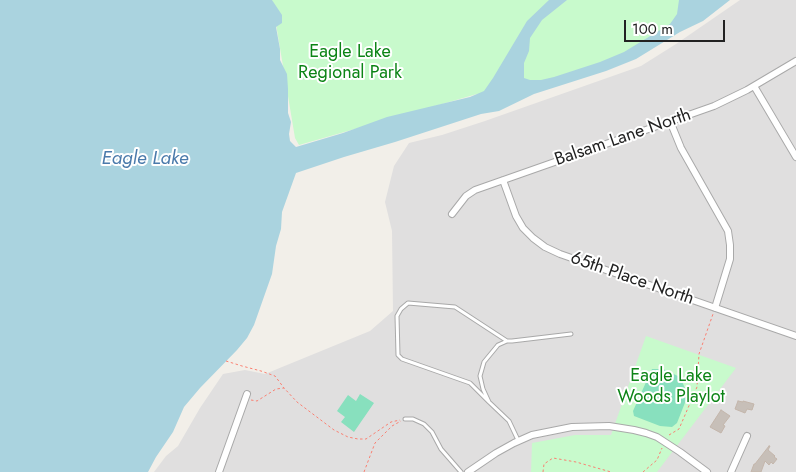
<!DOCTYPE html>
<style>
body{margin:0}
#map{position:relative;width:796px;height:472px;overflow:hidden;background:#f2efe9;font-family:Jost,sans-serif}
canvas{display:block}
.scale{position:absolute;left:624px;top:20px;width:101px;height:22px;box-sizing:border-box;border:2px solid #222;border-top:0;padding-left:6px;font-size:15px;line-height:18px;white-space:nowrap;color:#222;-webkit-text-stroke:4px #fff;paint-order:stroke}
</style>
<div id="map">
<canvas width="796" height="472"></canvas>
<div class="scale">100 m</div>
</div>
<script>
const ctx = document.querySelector('canvas').getContext('2d');
ctx.lineJoin = 'round';
function fill(path, color) { ctx.fillStyle = color; ctx.fill(path, 'evenodd'); }
const shape = rows => new Path2D(rows.map(r => 'M' + r).join(''));
function trace(path, color, width, dash) { ctx.strokeStyle = color; ctx.lineWidth = width; ctx.lineCap = dash ? 'butt' : 'round'; ctx.setLineDash(dash || []); ctx.stroke(path); }
function drawText(font, color, halo, rows, align = 'center') {
  ctx.font = font + ' Jost,sans-serif'; ctx.lineWidth = 4; ctx.setLineDash([]); ctx.textBaseline = 'middle'; ctx.strokeStyle = halo; ctx.fillStyle = color; for (const [text, x, y, turn = 0] of rows) {
    ctx.save(); ctx.translate(x, y); ctx.rotate((+turn || 0) * Math.PI / 180); ctx.textAlign = isNaN(turn) ? turn : align; if (halo) ctx.strokeText(text, 0, 0); ctx.fillText(text, 0, 0); ctx.restore();
  }
}
const residential = shape([
 [740,0,796,0,796,472,154,472,166,456,178,446,200,408,223,374,245,370,265,374,370,331,393,311,392,231,385,202,394,166,409,143,442,135,485,121,641,66,676,44]
]);
const park = shape([
 [272,0,715,0,613,60,520,92,477,94,299,145,295,138],
 [646,336,736,368,657,472,531,472,532,443,575,435,611,435]
]);
const pitch = shape([
 [652,369,663,369,680,377,688,395,677,423,672,427,660,426,634,416,633,411],
 [360,394,374,403,354,432,341,422,345,417,337,411,348,395,356,401]
]);
const water = shape([
 [0,0,272,0,282,15,282,23,276,27,280,49,280,60,287,74,288,89,288,113,291,122,289,134,290,141,296,147,343,133,387,117,470,97,484,91,493,78,527,21,549,0,567,0,542,20,530,38,529,51,524,63,524,78,530,80,541,80,554,77,600,62,624,52,670,24,677,14,679,0,730,0,703,21,680,32,636,59,606,71,534,94,499,111,481,114,395,142,344,157,296,173,282,212,281,229,276,246,272,274,254,325,247,338,237,350,200,388,184,407,173,432,156,457,148,472,0,472]
]);
const building = shape([
 [738,401,743,402,743,401,754,404,752,410,747,409,745,413,735,409,738,401],
 [721,410,730,416,723,425,725,426,721,433,710,427,721,410],
 [769,446,770,446,768,450,775,456,774,457,777,459,773,464,771,462,769,465,765,461,761,472,751,472,754,464,755,464,769,446]
]);
const path = shape([
 [226,361,242,366,261,371,275,376,284,388],
 [251,400,257,401,276,389,284,388,297,402,334,430,348,437,358,439,366,439,391,422,400,420],
 [669,435,679,429,697,387,699,354,713,314],
 [364,472,375,443,392,426,401,421],
 [543,472,544,464,553,458,576,462,611,472],
 [643,472,657,460,662,448]
]);
const service = shape([
 [489,402,470,383,402,359,398,355,397,316,401,309,408,303,455,307,507,341],
 [405,419,413,419,424,424,432,432,441,449,461,472],
 [518,440,509,421,489,402,483,389,480,376,484,362,498,345,507,341,512,341,571,334]
]);
const minor = shape([
 [754,86,796,157],
 [670,121,681,148,728,231,730,245,730,259,715,308],
 [503,180,516,216,523,228,533,238,545,247,560,254,796,336],
 [452,214,466,196,475,190,714,106,747,90,796,61],
 [219,472,247,394],
 [468,472,496,453,514,443,532,435,572,427,609,426,634,430,646,433,657,437,680,452,707,472],
 [731,472,747,436]
]);
const parkNames = [
 ["Eagle Lake",350,53],
 ["Regional Park",350,74],
 ["Eagle Lake",671,377],
 ["Woods Playlot",671,398]
];
const streetNames = [
 ["Balsam Lane North",623,138,-19],
 ["65th Place North",632,279,19]
];
const waterNames = [
 ["Eagle Lake",145,159]
];
fill(residential, '#e0dfdf');
fill(park, '#c8facc');
fill(pitch, '#88e0be');
fill(water, '#aad3df');
fill(building, '#c7bfb8');
trace(building, '#c4b6ab', 1);
trace(service, '#a9a9a9', 5);
trace(minor, '#a9a9a9', 8);
trace(path, '#fa8072', 1, [2.5, 2.5]);
trace(service, '#fff', 3);
trace(minor, '#fff', 6);
drawText('18px', '#0c8416', '#fff', parkNames);
drawText('18px', '#222', '#fff', streetNames);
drawText('italic 19px', '#4a7aab', '#fff', waterNames);
</script>
